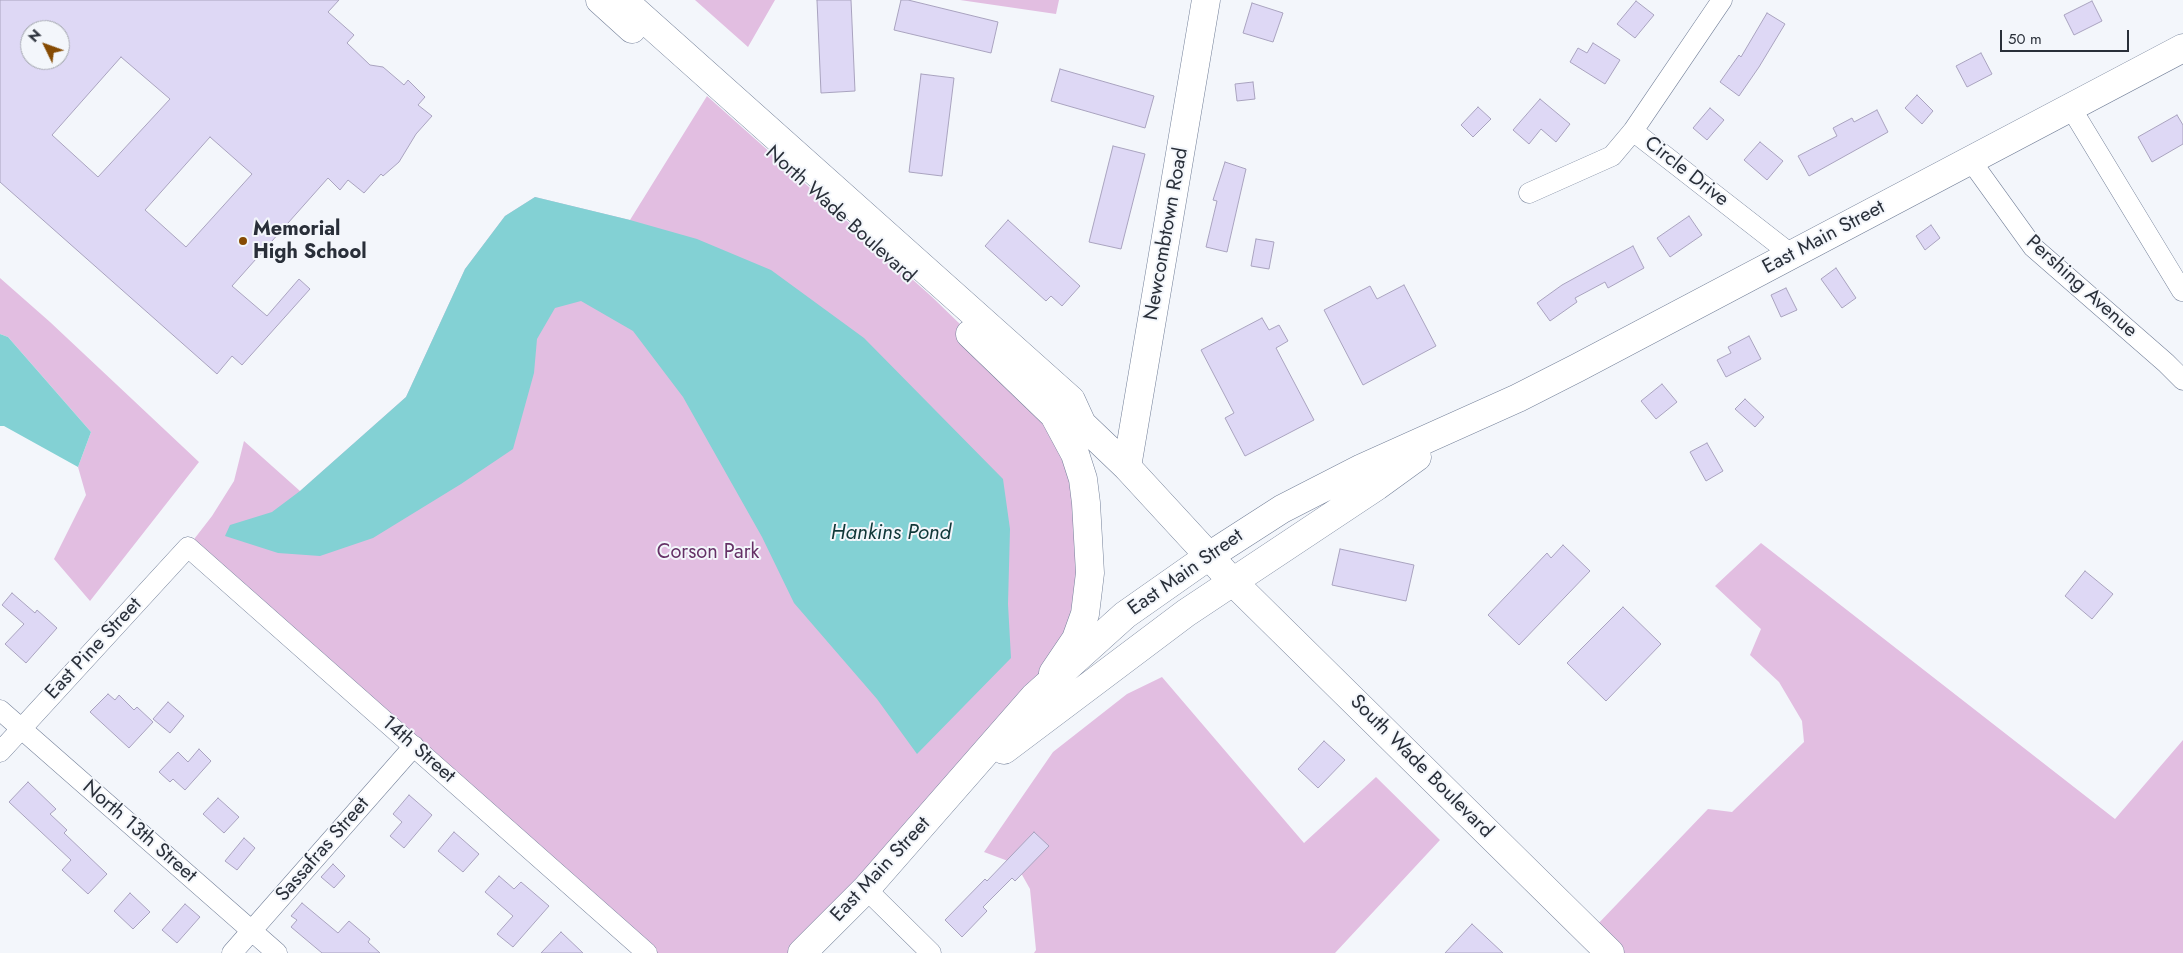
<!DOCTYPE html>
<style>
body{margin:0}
#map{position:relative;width:2183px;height:953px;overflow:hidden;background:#f3f6fb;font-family:Jost,sans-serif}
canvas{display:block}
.north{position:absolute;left:20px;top:20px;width:50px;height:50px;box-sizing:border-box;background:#f3f6fb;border:1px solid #a2a6ad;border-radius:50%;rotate:312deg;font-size:14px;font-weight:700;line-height:20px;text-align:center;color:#292f39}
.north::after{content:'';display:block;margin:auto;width:18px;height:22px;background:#864b03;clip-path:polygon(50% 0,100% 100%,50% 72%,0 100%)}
.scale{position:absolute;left:2000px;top:30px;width:129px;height:22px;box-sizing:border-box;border:2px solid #292f39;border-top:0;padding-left:6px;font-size:15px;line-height:18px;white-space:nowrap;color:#292f39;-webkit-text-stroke:4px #f3f6fb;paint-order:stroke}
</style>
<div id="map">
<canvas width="2183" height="953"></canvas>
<div class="north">N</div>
<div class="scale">50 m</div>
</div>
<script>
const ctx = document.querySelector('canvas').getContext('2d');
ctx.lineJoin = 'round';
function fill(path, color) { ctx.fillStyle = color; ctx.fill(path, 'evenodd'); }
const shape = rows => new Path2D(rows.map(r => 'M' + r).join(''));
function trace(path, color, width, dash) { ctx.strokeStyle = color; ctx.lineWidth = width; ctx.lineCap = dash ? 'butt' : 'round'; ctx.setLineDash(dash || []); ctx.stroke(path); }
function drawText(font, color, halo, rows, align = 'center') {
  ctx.font = font + ' Jost,sans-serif'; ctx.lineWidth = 4; ctx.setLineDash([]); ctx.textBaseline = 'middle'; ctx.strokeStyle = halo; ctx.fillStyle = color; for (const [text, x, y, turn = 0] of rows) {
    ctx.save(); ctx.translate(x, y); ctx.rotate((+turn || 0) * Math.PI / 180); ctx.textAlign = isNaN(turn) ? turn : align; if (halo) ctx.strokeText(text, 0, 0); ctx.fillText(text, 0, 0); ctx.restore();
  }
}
const green = shape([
 [695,0,775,0,748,47],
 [960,0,1059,0,1056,14],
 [707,96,931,296,1054,415,1083,479,1076,639,802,953,647,953,188,547,212,516,234,481,244,441,300,491,406,397,465,269,505,216,535,197,630,220],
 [0,278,50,322,199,462,90,601,54,559,86,495,78,467,91,432,8,337,0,334],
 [1761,543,2115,819,2183,740,2183,953,1621,953,1595,927,1708,809,1732,812,1804,742,1802,721,1779,682,1750,655,1761,629,1715,586],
 [1162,677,1304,843,1376,777,1440,840,1335,953,1034,953,1036,950,1030,889,1016,864,984,852,1053,752,1127,694]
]);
const water = shape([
 [535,197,630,220,697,239,771,270,864,338,1003,479,1010,529,1008,604,1011,658,917,754,877,699,794,603,762,537,683,397,633,331,581,301,555,308,537,339,534,373,513,449,461,484,373,538,320,556,278,553,225,536,230,525,272,512,300,491,406,397,465,269,505,216],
 [0,334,8,337,91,432,78,467,4,426,0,426]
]);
const building = shape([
 [0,0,339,0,328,12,354,35,347,43,370,65,383,67,404,85,408,80,425,97,418,105,432,116,416,134,399,162,383,176,381,174,364,193,348,180,340,190,328,178,232,286,267,316,299,279,310,289,242,365,232,356,217,374,0,182,0,0],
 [30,30,60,30,60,60,30,60,30,30],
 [121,57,170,99,98,177,52,135,121,57],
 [210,137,252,174,186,247,145,210,210,137],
 [817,0,851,0,855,91,821,93,817,0],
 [901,0,908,0,998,22,991,53,894,30,901,0],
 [1636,1,1654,15,1635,38,1617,24,1636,1],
 [2092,1,2102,21,2074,35,2064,15,2092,1],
 [1252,3,1283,13,1273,42,1243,33,1252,3],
 [1767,13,1785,24,1759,67,1739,96,1720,82,1739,55,1741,57,1767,13],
 [1593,43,1620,60,1605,84,1570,62,1578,48,1587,53,1593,43],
 [1981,53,1992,74,1967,87,1956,66,1981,53],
 [1060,69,1154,96,1145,128,1051,101,1060,69],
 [921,74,954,78,942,176,909,172,921,74],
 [1253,82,1255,99,1237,101,1235,84,1253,82],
 [1917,95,1933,111,1922,124,1905,108,1917,95],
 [1540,99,1570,124,1556,142,1541,129,1529,144,1513,130,1540,99],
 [1478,107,1491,119,1473,137,1461,125,1478,107],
 [1710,108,1724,120,1707,140,1693,128,1710,108],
 [1877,110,1888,132,1809,176,1798,156,1837,136,1833,128,1852,118,1854,122,1877,110],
 [2177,115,2183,125,2183,144,2152,162,2138,137,2177,115],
 [1760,142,1783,161,1767,180,1744,160,1760,142],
 [1113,146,1145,154,1121,249,1089,242,1113,146],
 [1225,162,1246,169,1227,252,1206,247,1217,201,1213,200,1225,162],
 [1689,216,1702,235,1670,257,1657,238,1689,216],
 [1008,220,1080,286,1062,306,1051,296,1046,301,985,246,1008,220],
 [1931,225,1940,238,1925,250,1916,236,1931,225],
 [1256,239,1274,242,1269,269,1251,266,1256,239],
 [1633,246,1644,268,1608,288,1605,282,1575,298,1577,302,1550,321,1537,303,1562,285,1633,246],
 [1836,268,1856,298,1842,308,1821,279,1836,268],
 [1404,285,1436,346,1363,385,1324,310,1370,286,1377,299,1404,285],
 [1786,288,1797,310,1781,317,1771,295,1786,288],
 [1262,318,1269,330,1279,325,1288,341,1276,348,1314,420,1245,456,1225,418,1234,413,1201,350,1262,318],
 [1749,336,1761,359,1726,377,1717,360,1731,353,1728,347,1749,336],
 [1662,384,1677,402,1656,419,1641,401,1662,384],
 [1745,399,1764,417,1755,427,1735,409,1745,399],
 [1707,443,1723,471,1706,481,1690,452,1707,443],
 [1563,545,1590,571,1519,645,1488,615,1547,553,1551,558,1563,545],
 [1340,549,1414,565,1406,601,1332,585,1340,549],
 [2085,571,2113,594,2092,619,2065,596,2085,571],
 [12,593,35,613,37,610,57,628,26,663,5,644,24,624,2,605,12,593],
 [1623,607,1661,644,1606,701,1567,663,1623,607],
 [108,694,115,700,119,695,134,710,137,707,153,722,129,748,90,712,108,694],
 [168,702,184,716,170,733,153,719,168,702],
 [1324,741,1345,760,1318,788,1298,769,1324,741],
 [199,749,211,761,185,790,173,779,170,782,159,772,178,752,188,762,199,749],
 [28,782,56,809,50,814,67,830,64,833,107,874,88,894,62,870,71,860,9,802,28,782],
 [409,795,432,815,404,848,390,836,402,822,393,814,409,795],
 [218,798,239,817,224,833,203,814,218,798],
 [454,832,479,854,463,872,438,851,454,832],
 [1034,832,1049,846,1015,881,1012,878,983,907,987,911,962,937,945,920,985,879,987,881,1034,832],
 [244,838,255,848,237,870,225,861,244,838],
 [333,864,345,876,334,888,321,877,333,864],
 [499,876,514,889,521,882,549,906,513,947,497,934,513,916,485,892,499,876],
 [130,893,150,912,133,929,114,911,130,893],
 [302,903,338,933,349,921,370,939,368,942,380,953,322,953,291,927,297,920,291,916,302,903],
 [185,904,200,917,177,943,162,930,185,904],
 [1472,924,1503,953,1445,953,1472,924],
 [561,932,583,953,541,953,561,932]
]);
const street = shape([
 [2071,108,2182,291],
 [1633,131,1792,255],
 [1971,161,2033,247,2166,363,2183,380],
 [1529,193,1612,156,1633,131,1722,0],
 [0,710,277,953],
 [0,752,188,547,647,953],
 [866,889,931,953],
 [232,953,414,746]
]);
const secondary = shape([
 [600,0,632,29],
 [623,0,1071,400,1082,424,1127,467,1232,581,1610,953],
 [970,334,1054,415,1082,424],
 [1127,467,1206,0],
 [1053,673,1076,639,1085,614,1090,573,1086,503,1083,479,1075,454,1054,415]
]);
const highway = shape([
 [1004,750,1186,613,1377,486,1417,457],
 [802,953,866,889,1034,697,1125,615,1209,556,1282,509,1362,468,1518,398,1577,368,2183,48]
]);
const markers = [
 [243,241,5,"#864b03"]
];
const streetNames = [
 ["Circle Drive",1686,172,38],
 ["North Wade Boulevard",840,215,42],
 ["Newcombtown Road",1167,234,-80],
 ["East Main Street",1824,238,-28],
 ["Pershing Avenue",2081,287,42],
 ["East Main Street",1186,573,-35],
 ["East Pine Street",94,649,-47],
 ["14th Street",418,750,41],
 ["South Wade Boulevard",1421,767,45],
 ["North 13th Street",139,832,41],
 ["Sassafras Street",323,850,-49],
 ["East Main Street",881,870,-47]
];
const poiNames = [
 ["Memorial",253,230],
 ["High School",253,253]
];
const parkNames = [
 ["Corson Park",708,553]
];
const waterNames = [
 ["Hankins Pond",891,534]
];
fill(green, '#e2bee1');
fill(water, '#83d1d4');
fill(building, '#ded8f5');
trace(building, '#a9a3bf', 1);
trace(street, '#748099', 21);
trace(secondary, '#748099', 29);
trace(highway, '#748099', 29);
trace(street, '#fff', 20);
trace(secondary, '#fff', 28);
trace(highway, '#fff', 28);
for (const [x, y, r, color] of markers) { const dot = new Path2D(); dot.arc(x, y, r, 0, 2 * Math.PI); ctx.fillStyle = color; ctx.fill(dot); trace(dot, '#f3f6fb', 2); }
drawText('20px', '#292f39', '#f3f6fb', streetNames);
drawText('bold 20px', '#292f39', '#f3f6fb', poiNames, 'left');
drawText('20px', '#653166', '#f3f6fb', parkNames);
drawText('italic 21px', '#103738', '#f3f6fb', waterNames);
</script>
